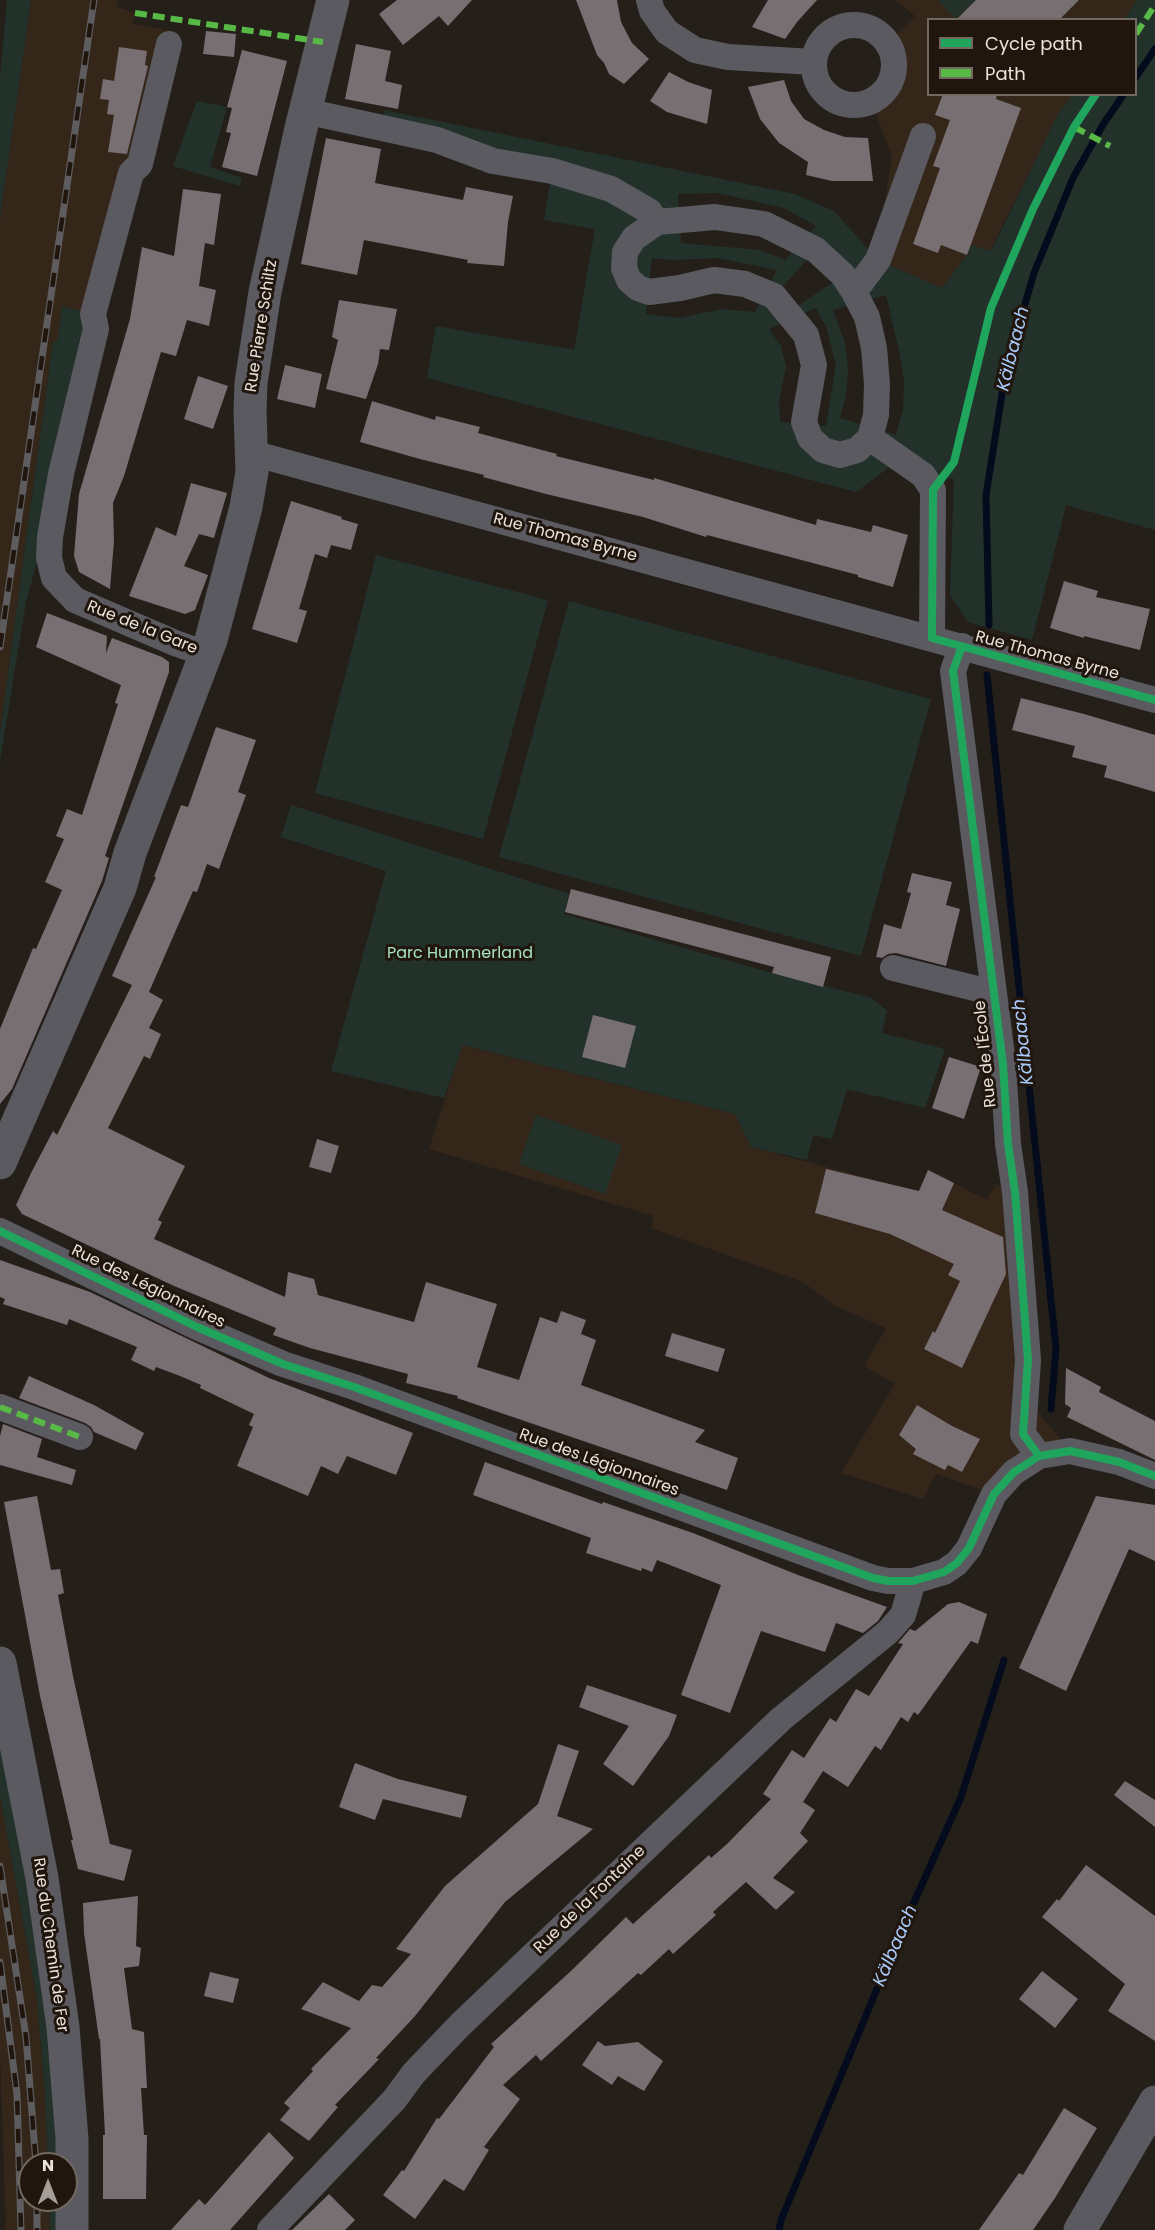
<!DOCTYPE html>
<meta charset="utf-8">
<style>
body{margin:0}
#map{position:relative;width:1155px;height:2230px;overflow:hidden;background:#251f1a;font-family:Poppins,sans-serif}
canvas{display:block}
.legend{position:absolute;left:927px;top:18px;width:210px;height:78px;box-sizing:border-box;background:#20160d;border:2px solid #716860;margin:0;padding:8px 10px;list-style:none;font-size:18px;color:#eae3dd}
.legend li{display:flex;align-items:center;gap:12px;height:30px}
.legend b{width:30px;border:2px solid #716860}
.north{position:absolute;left:18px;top:2152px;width:60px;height:60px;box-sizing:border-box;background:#20160d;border:2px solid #716860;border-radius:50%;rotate:0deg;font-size:16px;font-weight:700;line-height:24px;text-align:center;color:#eae3dd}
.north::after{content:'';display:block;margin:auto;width:21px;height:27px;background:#a59e99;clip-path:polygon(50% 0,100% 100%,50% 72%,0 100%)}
</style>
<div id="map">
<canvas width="1155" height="2230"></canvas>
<ul class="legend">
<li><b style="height:8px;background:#20a55d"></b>Cycle path</li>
<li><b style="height:8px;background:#58b947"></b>Path</li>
</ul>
<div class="north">N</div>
</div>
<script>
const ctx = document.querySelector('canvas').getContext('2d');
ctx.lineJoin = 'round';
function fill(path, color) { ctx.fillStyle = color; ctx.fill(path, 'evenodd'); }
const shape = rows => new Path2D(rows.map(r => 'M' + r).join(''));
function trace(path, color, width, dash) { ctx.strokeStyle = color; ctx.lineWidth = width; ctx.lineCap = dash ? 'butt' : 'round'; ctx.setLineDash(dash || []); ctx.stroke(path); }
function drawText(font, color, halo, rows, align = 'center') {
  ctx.font = font + ' Poppins,sans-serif'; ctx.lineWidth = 6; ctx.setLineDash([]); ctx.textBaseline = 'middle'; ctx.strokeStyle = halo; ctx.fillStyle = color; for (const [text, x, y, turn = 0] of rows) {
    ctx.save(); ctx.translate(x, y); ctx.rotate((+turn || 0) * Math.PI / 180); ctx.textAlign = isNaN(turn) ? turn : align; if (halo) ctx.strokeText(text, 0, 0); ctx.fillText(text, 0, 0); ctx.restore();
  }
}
const built = shape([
 [31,0,118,0,117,7,135,13,133,24,171,31,93,314,62,306,57,342,53,342,0,732,0,219],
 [895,0,1137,0,1124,19,928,20,928,94,1072,95,1058,114,990,251,971,246,967,255,942,288,878,260,883,214,892,157,875,112,893,96,903,74,903,55,895,36,915,16],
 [462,1045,735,1114,751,1147,902,1187,916,1196,928,1170,987,1200,996,1184,1015,1192,1037,1411,1070,1451,994,1494,936,1474,923,1499,841,1473,895,1384,864,1366,886,1328,835,1306,803,1282,651,1228,654,1216,429,1149],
 [0,1796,37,1999,45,2094,48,2164,30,2164,30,2200,49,2200,50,2230,6,2230,0,2055]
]);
const green = shape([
 [7,0,31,0,0,219,0,78],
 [938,0,976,0,956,19],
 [1137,0,1155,0,1155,530,1066,505,1032,640,968,622,950,595,954,479,923,475,900,459,856,492,427,378,436,326,574,350,595,229,544,220,552,171,382,129,384,110,795,194,834,211,878,260,942,288,967,255,971,245,991,251,1058,114,1072,95,1136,94,1136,20,1124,19],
 [718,193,784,208,816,226,785,260,760,250,681,243,678,194],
 [816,250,842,276,789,312,774,296],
 [652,258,672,260,718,258,777,270,755,312,721,309,679,318,646,314],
 [886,295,900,355,904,380,903,409,896,435,840,418,846,395,848,369,845,343,833,310],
 [816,308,826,326,836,365,826,426,780,422,779,400,786,367,781,346,769,329],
 [197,101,227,107,210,167,242,178,240,186,173,166],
 [62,306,93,314,61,474,26,602,0,761,0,732,21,577,53,342,57,342],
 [376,555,548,600,483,839,315,793],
 [569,601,931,699,861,956,499,857],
 [291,805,569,894,564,914,772,973,872,998,887,1011,882,1033,945,1049,925,1108,847,1089,832,1139,813,1135,807,1160,751,1147,735,1114,463,1045,444,1098,331,1071,386,871,281,837],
 [536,1115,622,1145,605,1194,519,1164],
 [0,1702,35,1886,63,2164,48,2164,45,2094,37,1999,0,1796],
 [49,2200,63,2200,63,2230,50,2230]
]);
const stream = shape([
 [1136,77,1155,49],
 [989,625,986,495,1006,369,1034,273,1073,178,1104,123,1124,94],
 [987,675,1056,1349,1051,1409],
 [779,2230,781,2220,899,1936,961,1797,1004,1660]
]);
const building = shape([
 [397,0,472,0,448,26,439,16,403,45,379,14],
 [576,0,617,0,621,22,632,43,649,59,624,84,609,74,604,63,597,55],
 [768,0,817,0,797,22,785,39,752,27],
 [976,0,1079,0,1059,20,956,20],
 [206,31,236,34,234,57,203,54],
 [356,44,391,51,385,81,402,85,398,109,345,99],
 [119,47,147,51,145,65,148,66,127,154,108,152,114,115,107,114,109,100,100,99,103,79,114,81],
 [242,50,287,61,257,176,222,167,231,133,226,132,232,108,227,107],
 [669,72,688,82,712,90,707,124,667,112,650,101],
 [784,80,791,101,804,119,824,130,845,137,868,138,873,181,832,181,806,175,808,162,779,143,760,119,748,87],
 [943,94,997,94,996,99,1021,108,967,255,941,245,938,253,913,244,940,168,933,166,950,120,935,115],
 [326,138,381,149,375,183,463,200,466,187,513,196,508,222,504,266,467,263,468,260,364,240,357,275,301,264],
 [183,189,221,194,214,245,205,243,199,286,216,290,209,326,187,320,176,356,161,352,124,476,113,503,114,541,110,589,79,572,74,556,79,494,130,319,142,247,174,256],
 [339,300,397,309,389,350,380,349,378,364,366,399,326,389,338,340,332,337],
 [285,365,322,374,315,408,277,399],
 [198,376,228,386,213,429,184,419],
 [372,401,435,420,436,416,480,427,478,433,557,454,556,456,654,480,654,478,816,525,817,519,871,532,873,525,908,535,893,587,858,577,858,575,707,535,706,537,643,517,546,494,483,477,484,475,420,459,360,442],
 [191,483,227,493,214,538,199,534,184,566,208,575,195,610,185,614,129,596,156,527,176,536],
 [291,501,342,517,341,519,358,524,351,550,331,545,327,558,315,554,299,609,307,611,297,643,252,629],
 [1064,581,1098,591,1096,597,1150,609,1140,650,1084,636,1084,638,1050,628],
 [47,613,107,636,106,653,112,638,162,657,169,662,169,672,105,856,109,858,102,881,12,1089,0,1104,0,1029,33,948,36,949,62,890,45,882,64,839,56,836,67,809,82,815,118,704,115,703,121,685,36,647],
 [1021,698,1084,714,1155,735,1155,792,1104,777,1107,766,1072,757,1075,746,1012,730],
 [216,727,256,740,238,792,246,795,219,869,207,864,197,892,193,891,149,992,163,1000,149,1028,161,1034,150,1059,144,1056,108,1128,185,1166,158,1220,162,1222,154,1239,285,1297,288,1272,314,1279,318,1295,414,1322,426,1282,497,1304,477,1367,519,1380,540,1317,557,1323,561,1311,586,1320,581,1334,596,1340,581,1385,705,1430,695,1442,738,1458,727,1490,457,1398,458,1396,406,1383,408,1374,310,1348,273,1335,276,1328,174,1286,22,1214,16,1205,31,1173,53,1131,57,1135,132,985,112,976,156,877,154,877,181,805,188,807],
 [912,873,952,882,946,905,960,909,946,966,896,953,888,954,882,958,876,957,884,924,901,929,911,893,907,892],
 [571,889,831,957,823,987,772,973,774,967,565,912],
 [593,1015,636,1026,625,1068,582,1057],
 [949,1057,981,1067,964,1119,932,1108],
 [317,1139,339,1146,331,1173,309,1167],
 [826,1169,919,1191,928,1170,954,1183,942,1210,1003,1237,1006,1274,962,1368,924,1349,933,1331,935,1333,960,1281,948,1275,954,1264,890,1234,815,1213],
 [0,1260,90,1292,269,1378,413,1433,396,1475,347,1456,338,1474,321,1466,308,1496,237,1466,253,1427,249,1425,254,1414,200,1388,201,1385,180,1376,156,1367,154,1371,131,1360,137,1347,69,1319,67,1325,3,1304,5,1299,0,1297],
 [672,1333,725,1349,718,1372,665,1356],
 [1066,1368,1101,1387,1099,1392,1155,1421,1155,1460,1067,1417,1071,1408,1065,1404],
 [29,1376,94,1405,144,1433,136,1450,94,1432,91,1427,85,1423,19,1398],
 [917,1405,952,1426,980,1439,962,1472,948,1465,945,1470,913,1454,916,1449,899,1435],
 [3,1424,42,1439,37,1457,76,1470,72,1485,0,1465,0,1436],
 [485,1462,602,1504,603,1502,693,1533,798,1575,887,1607,878,1621,863,1633,836,1623,825,1652,761,1631,730,1713,681,1695,721,1585,657,1560,652,1572,642,1568,641,1571,586,1553,591,1538,473,1495],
 [37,1496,51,1570,60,1569,64,1593,58,1595,73,1676,110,1844,132,1850,124,1881,78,1869,71,1840,73,1840,40,1696,4,1502],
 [1096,1496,1155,1505,1155,1561,1129,1549,1066,1691,1019,1668],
 [959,1602,987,1614,978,1644,971,1641,918,1715,914,1712,908,1722,901,1717,881,1750,875,1746,848,1787,823,1771,803,1802,815,1810,800,1833,808,1841,773,1878,795,1892,776,1910,746,1882,713,1912,716,1915,673,1954,669,1949,641,1975,638,1973,541,2061,536,2055,503,2085,520,2099,484,2147,489,2150,464,2191,444,2179,415,2219,383,2195,402,2170,404,2171,437,2118,439,2119,494,2047,491,2044,572,1970,626,1917,633,1924,709,1855,711,1858,727,1844,771,1799,763,1794,792,1750,804,1758,830,1718,836,1722,856,1689,869,1696,903,1644,898,1643,910,1629,915,1631,948,1604],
 [587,1685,677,1715,669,1736,633,1786,603,1764,629,1726,579,1707],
 [558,1744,579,1751,557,1816,593,1829,505,1902,415,2016,376,2058,379,2059,335,2105,338,2107,309,2141,280,2120,290,2108,284,2103,313,2071,311,2069,351,2028,301,2009,323,1982,359,2001,372,1985,382,1987,411,1954,396,1949,445,1886,538,1804],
 [355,1763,398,1779,467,1796,461,1818,383,1799,375,1820,339,1807],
 [1125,1781,1155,1800,1155,1827,1114,1795],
 [1086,1865,1155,1916,1155,2041,1108,2011,1125,1984,1042,1917,1057,1899,1059,1901],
 [138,1896,136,1946,141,1948,139,1966,124,1968,132,2029,144,2032,147,2088,141,2088,144,2135,147,2135,146,2199,103,2199,103,2135,105,2135,100,2039,99,2039,84,1933,83,1903],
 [1042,1971,1078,1999,1055,2028,1019,1999],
 [210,1972,239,1979,233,2003,204,1996],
 [598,2041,605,2046,638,2042,663,2061,644,2091,618,2076,612,2085,582,2065],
 [1064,2108,1097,2128,1055,2198,1033,2230,979,2230,1019,2173,1023,2175],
 [269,2132,294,2158,230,2230,171,2230,199,2199,205,2205],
 [329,2194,355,2220,345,2230,292,2230]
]);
const minor = shape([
 [649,0,652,11,667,32,695,50,728,57,813,62],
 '814 65a40 40 0 1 1 80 0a40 40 0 1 1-80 0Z',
 [169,44,140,164,131,173,93,314,96,329,61,474,50,537,49,558,54,578,75,600,175,643,206,654],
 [305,111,437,140,493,161,552,171,611,189,649,211,657,222],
 [715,217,764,224,816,250,843,275,854,292,867,317,874,348,877,384,876,415,870,438,857,450,840,455,823,450,810,438,804,422,814,365,806,335,774,296,745,284,714,280,680,288,649,292,638,288,629,280,624,268,625,252,634,238,657,222,715,217],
 [854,292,878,260,923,136],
 [870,438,923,475,933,490,932,638],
 [252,453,1155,700],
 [962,646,953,671,1003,1064,1008,1144,1015,1192,1028,1360,1023,1434,1039,1456],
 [893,968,994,993],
 [0,1231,197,1327,283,1364,354,1387,873,1578,888,1581,913,1581,944,1572,957,1563,969,1548,994,1494,1014,1472,1039,1456,1070,1451,1119,1462,1155,1476],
 [0,1407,80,1437],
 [270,2230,394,2100,414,2073,460,2025,781,1719,888,1632,903,1615,913,1581]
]);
const major = shape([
 [0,1163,120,888,130,853,211,640,246,507,252,472,250,411,251,383,265,292,301,128,333,0],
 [0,1663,42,1878,63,2027,72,2139,72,2230],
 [1080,2230,1155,2102]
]);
const rail = shape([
 [0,647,94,0],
 [0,1866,26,2037,36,2164],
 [0,1962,17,2094,21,2230],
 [37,2200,37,2230]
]);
const quiet = shape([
 [135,13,323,42],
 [1136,34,1155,5],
 [1074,127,1110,146],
 [0,1407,80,1437]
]);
const cycleway = shape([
 [1096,94,1074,127,1033,209,991,308,954,462,933,490,932,638,1155,700],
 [962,646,953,671,1003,1064,1008,1144,1015,1192,1028,1360,1023,1434,1039,1456],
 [0,1231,197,1327,283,1364,354,1387,873,1578,888,1581,913,1581,944,1572,957,1563,969,1548,994,1494,1014,1472,1039,1456,1070,1451,1119,1462,1155,1476]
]);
const streetNames = [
 ["Rue Pierre Schiltz",262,326,-81],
 ["Rue Thomas Byrne",565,538,15],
 ["Rue de la Gare",142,628,22],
 ["Rue Thomas Byrne",1047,656,15],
 ["Rue de l'École",986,1054,-96],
 ["Rue des Légionnaires",148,1287,26],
 ["Rue des Légionnaires",599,1463,20],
 ["Rue de la Fontaine",590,1900,-44],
 ["Rue du Chemin de Fer",50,1945,82]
];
const parkNames = [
 ["Parc Hummerland",460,954]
];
const waterNames = [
 ["Kälbaach",1014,349,-76],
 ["Kälbaach",1024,1042,-96],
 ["Kälbaach",896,1946,-67]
];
fill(built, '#35261a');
fill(green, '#22322a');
trace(stream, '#030b1d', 7);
fill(building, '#786f73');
trace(minor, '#5a5a60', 26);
trace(major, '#5b5a60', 33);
trace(rail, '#5d5c5f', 7);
trace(rail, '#20160d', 4.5, [14]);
trace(quiet, '#58b947', 6, [12, 6]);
trace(cycleway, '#20a55d', 8);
drawText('16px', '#eae3dd', '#20160d', streetNames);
drawText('16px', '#a4e4c4', '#20160d', parkNames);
drawText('italic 18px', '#a9ccfd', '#20160d', waterNames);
</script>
